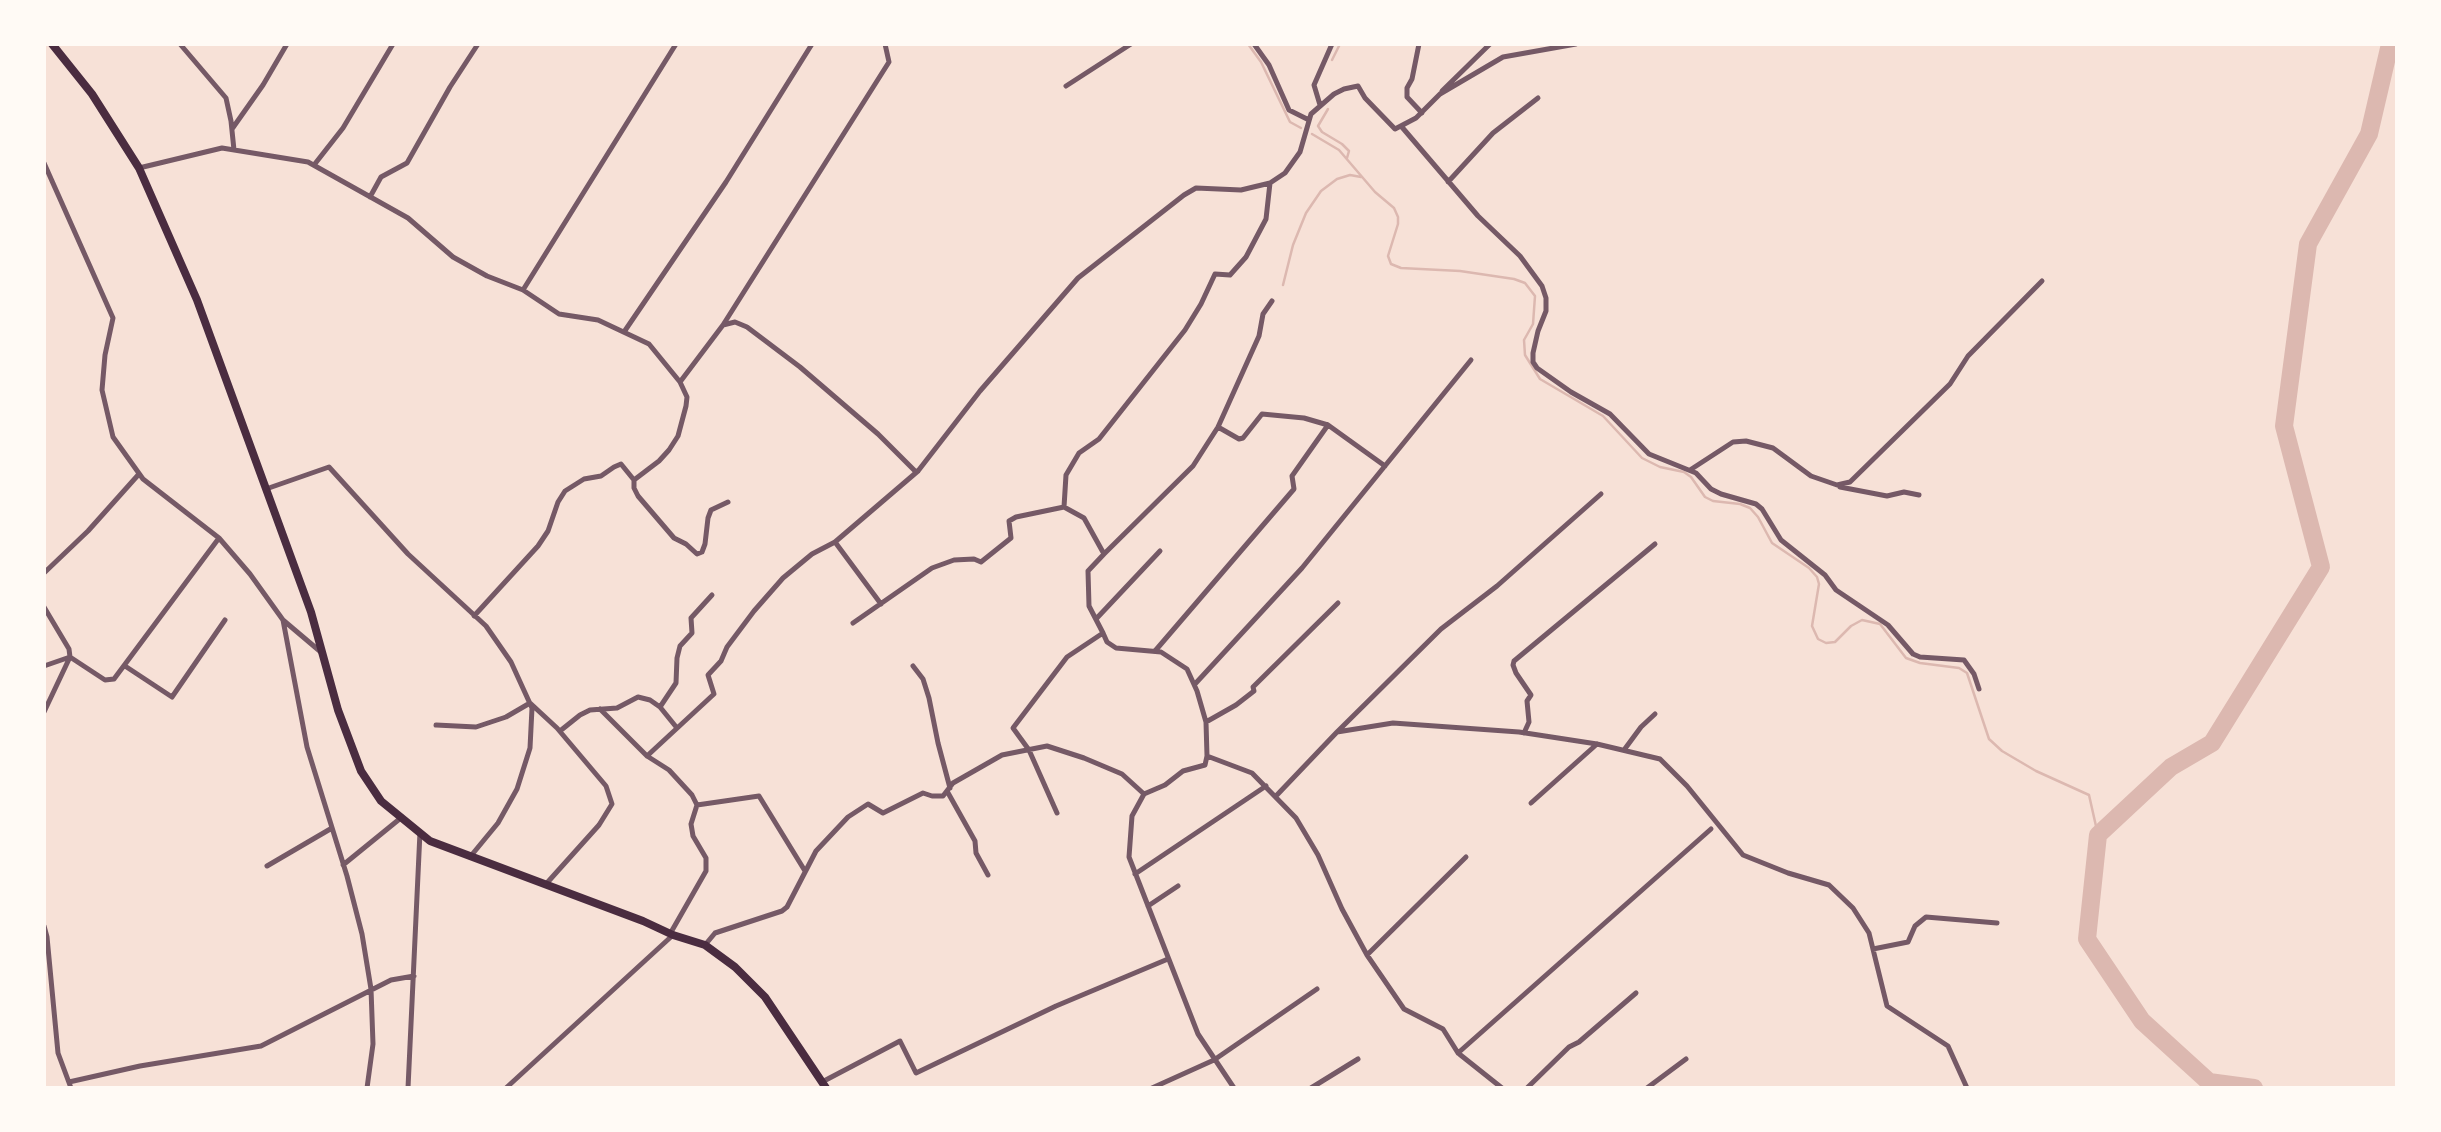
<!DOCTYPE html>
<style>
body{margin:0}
#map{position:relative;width:2441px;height:1132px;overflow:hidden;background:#f7e1d7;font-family:Ubuntu,sans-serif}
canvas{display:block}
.frame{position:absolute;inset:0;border:46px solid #fffaf5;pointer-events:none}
</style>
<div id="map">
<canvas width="2441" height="1132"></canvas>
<div class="frame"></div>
</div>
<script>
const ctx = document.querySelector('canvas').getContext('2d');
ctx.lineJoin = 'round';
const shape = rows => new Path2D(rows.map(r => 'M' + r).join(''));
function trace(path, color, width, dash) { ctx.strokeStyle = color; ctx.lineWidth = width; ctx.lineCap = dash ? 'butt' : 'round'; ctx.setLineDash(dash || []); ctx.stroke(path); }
const stream = shape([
 [1248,44,1261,62,1290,122,1301,128],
 [1332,60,1340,44],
 [1328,109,1318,126,1322,132,1342,144,1349,151,1347,158],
 [1312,134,1339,150,1375,192,1394,208,1398,217,1398,224,1388,256,1391,264,1401,268,1460,271,1514,279,1525,283,1535,296,1533,324,1524,340,1525,355,1540,379,1603,416,1642,458,1660,467,1684,472,1691,477,1705,497,1713,501,1740,504,1750,508,1758,517,1772,543,1809,568,1817,577,1819,584,1812,626,1818,639,1826,643,1835,642,1851,626,1862,620,1880,624,1906,658,1920,663,1959,668,1967,673,1989,739,2002,751,2036,771,2089,795,2098,835],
 [1283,285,1293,245,1306,213,1321,191,1337,179,1350,175,1361,177]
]);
const river = shape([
 [2254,1088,2209,1082,2142,1021,2087,939,2098,835,2171,767,2212,743,2321,567,2284,426,2308,244,2369,134,2390,44]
]);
const minor = shape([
 [180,44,226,98,231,121,234,150],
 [1254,44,1269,65,1289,110,1309,120],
 [1419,44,1412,79,1407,88,1407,97,1422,113],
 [1066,86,1131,44],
 [1442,91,1490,44],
 [1320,105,1314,85,1332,44],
 [1401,126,1478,216,1520,256,1542,286,1546,298,1546,311,1538,331,1533,353,1533,362,1537,368,1571,392,1610,414,1649,454,1696,473,1711,489,1721,494,1756,504,1762,509,1781,540,1825,575,1836,590,1888,625,1913,654,1920,657,1964,660,1974,674,1979,689],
 [232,129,263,85,287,44],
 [44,163,113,318,105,355,102,390,113,437,143,479,219,538,250,574,283,620,322,653],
 [314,165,343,128,393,44],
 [139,168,222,148,308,162,408,218,453,257,487,276,523,290,559,314,598,320,649,344,680,382,723,325,735,322,747,327,800,367,878,434,915,471,918,471],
 [1448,182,1493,133,1538,98],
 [370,197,381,177,407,163,450,87,478,44],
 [523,290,676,44],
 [723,325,889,62,885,44],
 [624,332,726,182,812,44],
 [1218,427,1239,439,1243,438,1262,414,1304,418,1328,425,1385,466],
 [1690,470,1733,442,1746,441,1773,448,1811,476,1837,485,1850,482,1950,384,1968,356,2042,281],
 [634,480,634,488,638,496,674,538,686,544,697,554,702,552,705,544,708,518,711,510,728,502],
 [1840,487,1887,496,1904,492,1919,495],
 [266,489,329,467,408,554,486,626,511,662,532,708,530,748,517,789,498,823,470,857],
 [835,542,881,604],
 [1104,554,1193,466,1218,427,1259,336,1263,314,1272,301],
 [44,573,88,531,139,474],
 [44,607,69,649,70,657,44,712],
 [474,616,538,546,548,531,558,502,565,491,584,479,601,476,614,467,621,464,634,480,659,461,669,450,678,436,686,406,687,397,680,382],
 [1096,619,1160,551],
 [283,620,307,747,347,876,362,934,371,989,373,1044,367,1088],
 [853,623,932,568,954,560,974,559,981,562,1011,538,1009,521,1016,517,1064,507],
 [1155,651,1294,489,1292,476,1328,425],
 [44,666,70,657,105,680,114,679,219,538],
 [125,666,172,697,225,620],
 [913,666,923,679,929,698,938,743,950,788],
 [1195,684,1302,568,1471,360],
 [660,707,677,728],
 [600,709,647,756,669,770,692,795,697,805,691,824,693,836,706,858,706,871,670,934],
 [1206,722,1236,705,1254,691,1253,687,1338,603],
 [436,725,476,727,506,717,530,703,557,728,606,786,612,804,599,825,546,884],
 [560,731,580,715,590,710,617,708,638,697,650,700,660,707,676,683,677,658,680,646,692,633,691,618,712,595],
 [1337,732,1441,629,1497,586,1601,494],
 [1524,733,1529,722,1527,701,1531,695,1516,673,1513,665,1514,661,1655,544],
 [1624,750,1641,727,1655,714],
 [647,756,714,694,708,675,721,661,727,647,754,611,783,578,812,554,835,542,918,471,980,391,1078,278,1184,195,1196,188,1241,190,1270,183,1285,173,1300,152,1311,114,1334,94,1344,89,1358,86,1365,98,1395,129,1416,118,1440,94,1503,57,1576,44],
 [1207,756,1206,722,1197,691,1187,669,1161,652,1116,648,1107,642,1103,633,1089,606,1088,571,1104,554,1084,518,1064,507,1066,475,1079,453,1099,439,1185,330,1201,304,1215,274,1230,275,1246,257,1266,219,1270,183],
 [947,791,975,841,976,853,988,875],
 [1276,796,1337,732,1393,723,1519,732,1597,744,1660,759,1687,786,1743,855,1788,873,1829,885,1853,908,1869,933,1887,1006,1948,1046,1967,1088],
 [1531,803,1597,744],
 [697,805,759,796,805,871],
 [1057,813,1029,750,1013,728,1067,657,1103,633],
 [343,865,402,817],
 [267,866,332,828],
 [1135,874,1266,786],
 [1148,906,1178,886],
 [44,926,47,937,58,1053,71,1088],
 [705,945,715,933,782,911,787,907,816,851,848,817,868,804,883,813,923,793,932,796,943,796,953,783,1002,755,1047,746,1084,758,1122,774,1144,794],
 [1873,949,1908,942,1915,926,1926,917,1997,923],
 [1367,955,1466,857],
 [1458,1053,1711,829],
 [69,1082,140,1066,261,1046,391,980,414,976],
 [822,1082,900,1041,916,1073,1056,1006,1168,959],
 [408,1088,420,832],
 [506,1088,673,935],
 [1152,1088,1214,1060,1317,989],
 [1234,1088,1198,1034,1129,857,1132,816,1144,794,1165,785,1183,771,1205,765,1207,756,1252,773,1296,818,1318,855,1342,909,1367,955,1404,1009,1443,1029,1458,1053,1502,1088],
 [1311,1088,1358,1059],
 [1527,1088,1569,1047,1579,1042,1636,993],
 [1647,1088,1686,1059]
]);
const trunk = shape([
 [52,44,92,94,139,168,197,300,311,612,338,710,361,771,381,801,430,841,643,921,673,935,705,945,735,967,765,997,826,1088]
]);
trace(stream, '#dcb8b0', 2.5);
trace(river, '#dcb8b0', 18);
trace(minor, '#755966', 5);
trace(trunk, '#4a2c40', 8);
</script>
